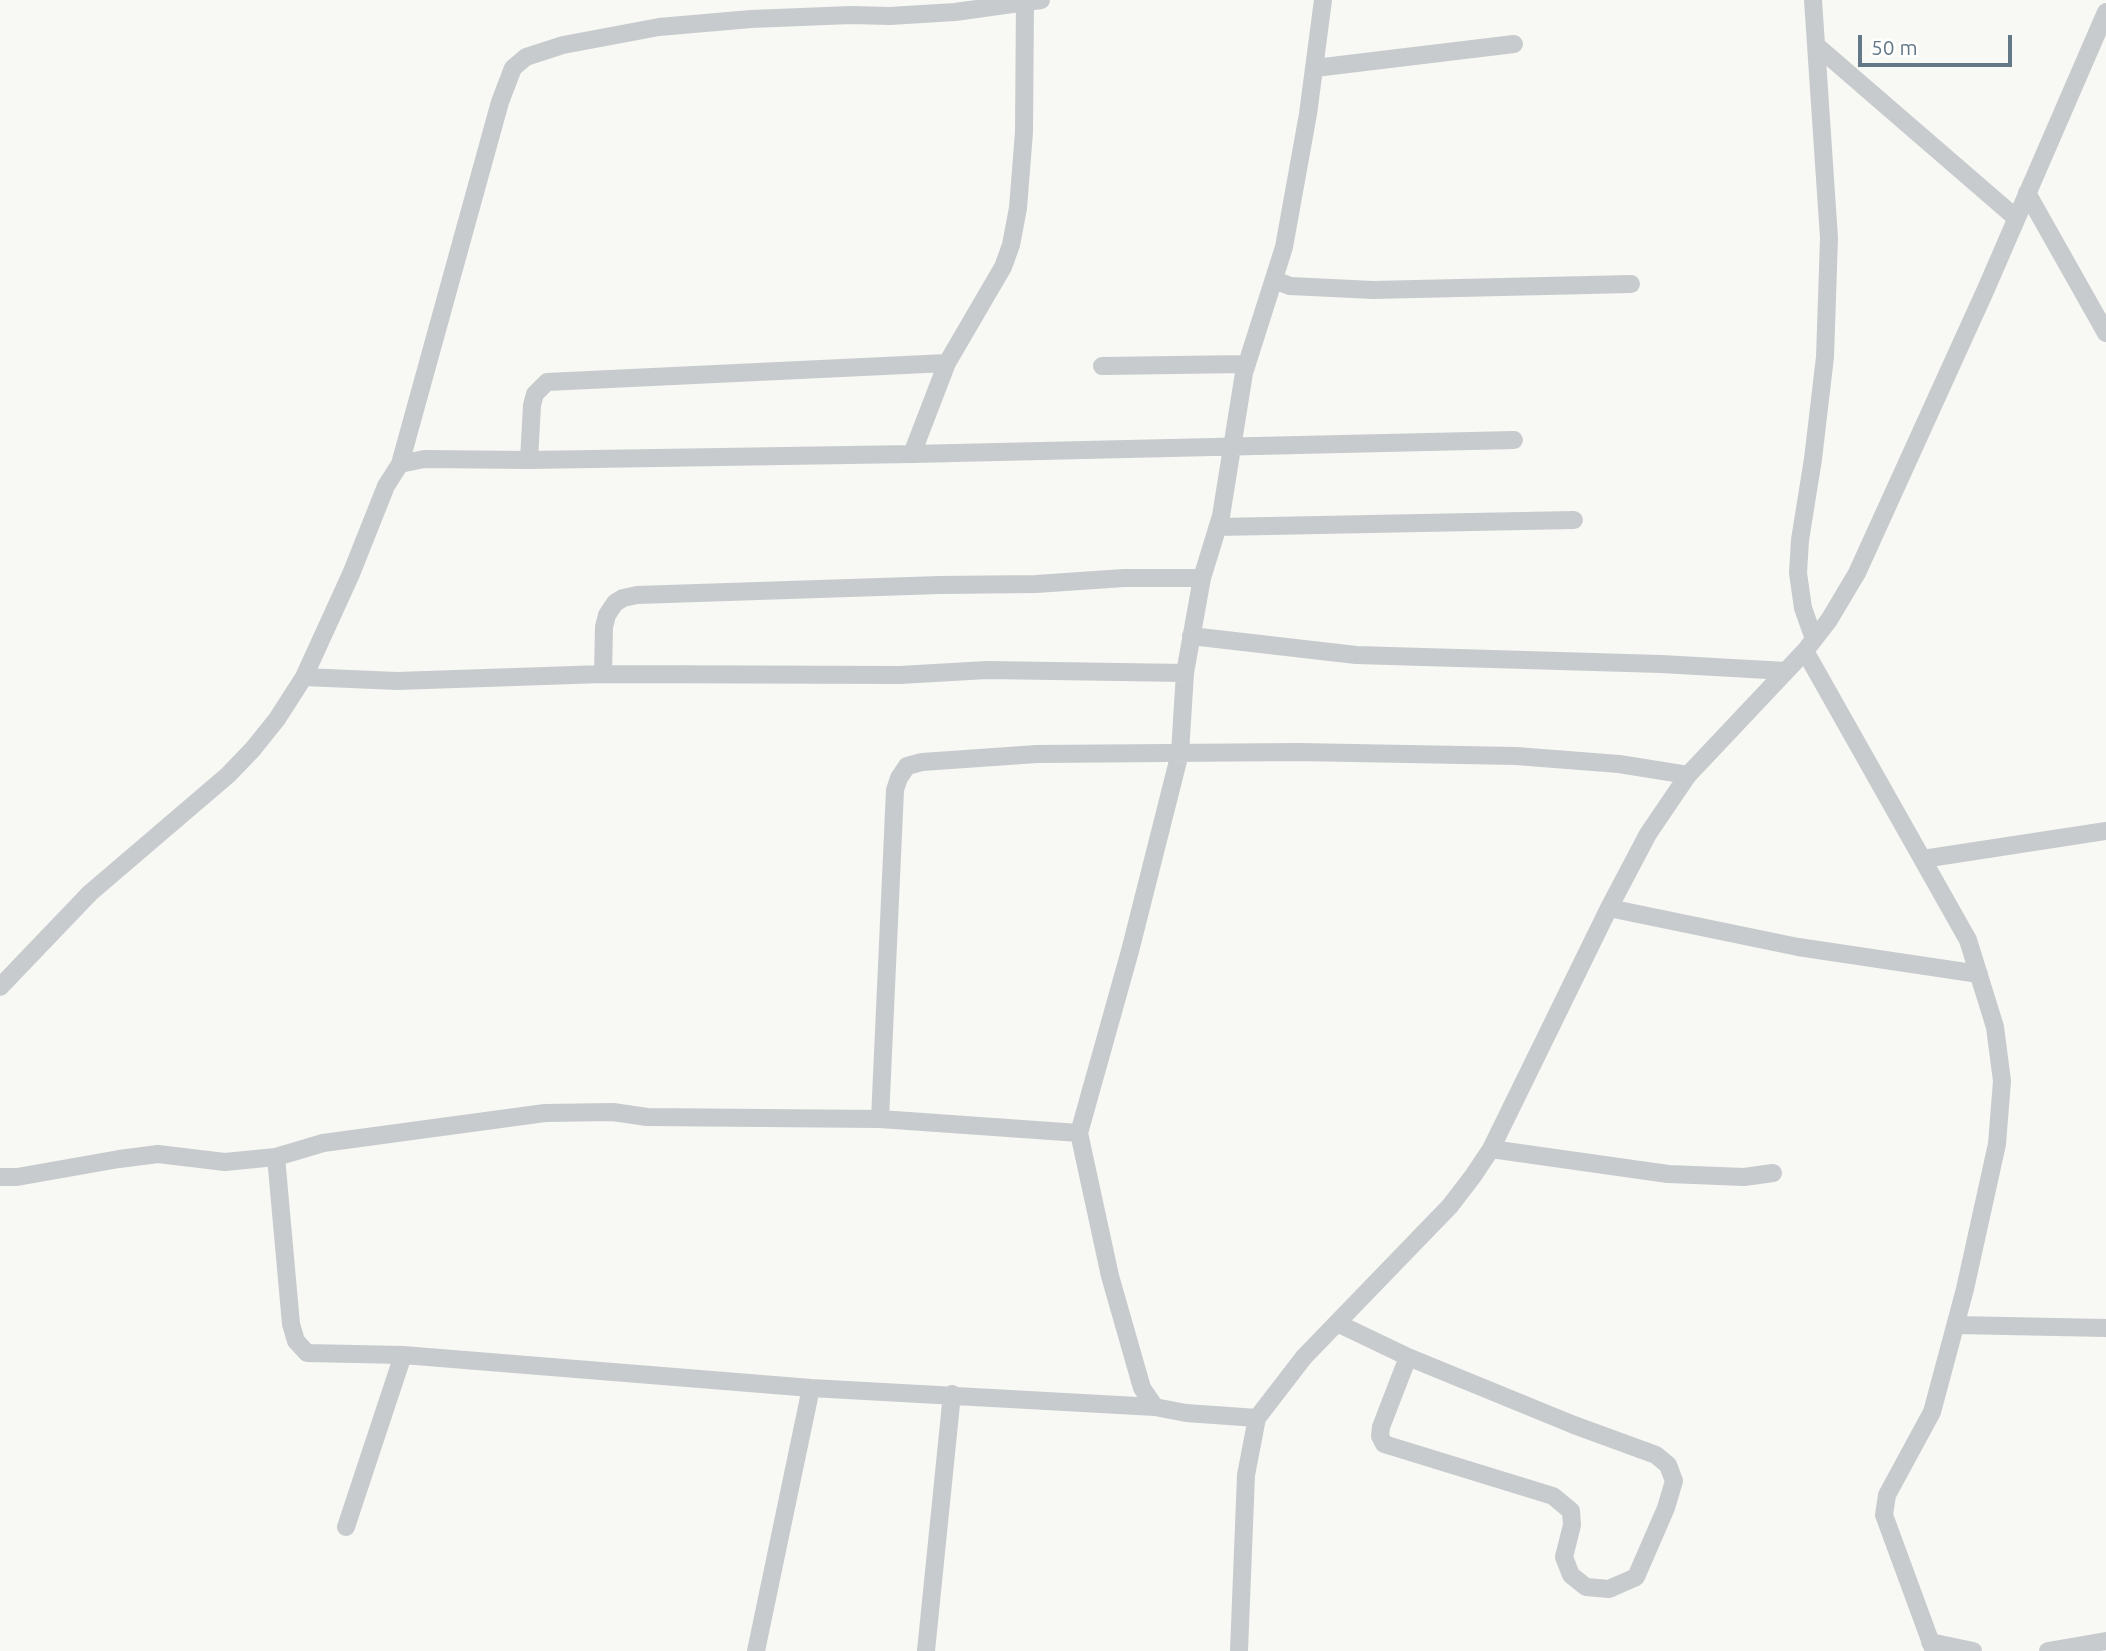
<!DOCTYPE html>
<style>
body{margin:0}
#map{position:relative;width:2106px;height:1651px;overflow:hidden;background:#f8f8f4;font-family:Ubuntu,sans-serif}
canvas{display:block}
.scale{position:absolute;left:1858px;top:35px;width:154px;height:32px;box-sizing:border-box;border:4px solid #647988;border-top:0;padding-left:9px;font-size:21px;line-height:24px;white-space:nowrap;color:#647988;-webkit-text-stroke:5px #fff;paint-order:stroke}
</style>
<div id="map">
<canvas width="2106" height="1651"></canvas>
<div class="scale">50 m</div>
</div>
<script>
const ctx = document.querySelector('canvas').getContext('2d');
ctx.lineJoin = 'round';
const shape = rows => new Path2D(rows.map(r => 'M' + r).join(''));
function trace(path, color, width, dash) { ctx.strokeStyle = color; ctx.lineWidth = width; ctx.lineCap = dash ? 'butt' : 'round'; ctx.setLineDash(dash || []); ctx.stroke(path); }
const street = shape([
 [1813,0,1829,238,1825,357,1813,459,1800,540,1798,573,1803,608,1814,639],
 [1817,46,2016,218],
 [1315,68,1514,44],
 [2027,193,2106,333],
 [1274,280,1290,286,1373,290,1631,284],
 [1102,366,1247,364],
 [912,454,947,363,1003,267,1011,245,1018,208,1024,132,1025,0],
 [529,460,532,405,535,394,547,382,947,363],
 [400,464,500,102,513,68,526,57,563,45,659,27,751,19,851,15,890,16,955,12,1041,0],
 [1218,527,1574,520],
 [1191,636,1356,655,1661,664,1786,671],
 [1805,651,1968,940,1995,1027,2002,1081,1997,1144,1965,1289,1932,1412,1887,1495,1884,1515,1934,1651],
 [603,674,604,627,607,615,615,603,623,598,637,595,940,585,1036,584,1124,578,1202,578],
 [304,677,397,681,603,674,900,675,987,670,1185,673],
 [1923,859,2106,831],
 [1609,908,1798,947,1979,974],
 [0,987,90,893,228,775,253,749,277,719,304,677,351,574,386,486,400,464,424,459,529,460,912,454,1514,440],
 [880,1119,895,790,899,778,907,766,922,762,1037,754,1299,752,1516,756,1619,764,1688,775],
 [1491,1149,1668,1174,1744,1177,1773,1173],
 [276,1157,291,1324,296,1341,307,1353,403,1355,811,1388,1155,1407],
 [0,1177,17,1177,119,1159,158,1154,225,1162,276,1157,323,1143,545,1113,613,1112,647,1117,880,1119,1079,1133],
 [1337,1323,1408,1357,1574,1425,1656,1455,1668,1465,1674,1481,1666,1508,1636,1577,1609,1589,1586,1587,1571,1575,1564,1557,1572,1525,1571,1511,1553,1496,1384,1444,1380,1436,1381,1427,1408,1357],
 [1956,1325,2106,1328],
 [1257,1418,1186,1413,1155,1407,1142,1388,1110,1276,1079,1133,1130,951,1180,753,1185,673,1202,578,1221,516,1244,373,1284,247,1308,114,1323,0],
 [346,1527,403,1355],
 [1930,1642,1973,1651],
 [756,1651,811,1388],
 [926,1651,952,1394],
 [1239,1651,1246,1475,1257,1418,1304,1357,1450,1206,1473,1176,1491,1149,1609,908,1648,834,1688,775,1805,651,1829,620,1857,573,1986,289,2106,12],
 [2048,1651,2106,1641]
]);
trace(street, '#c7cbce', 18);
</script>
